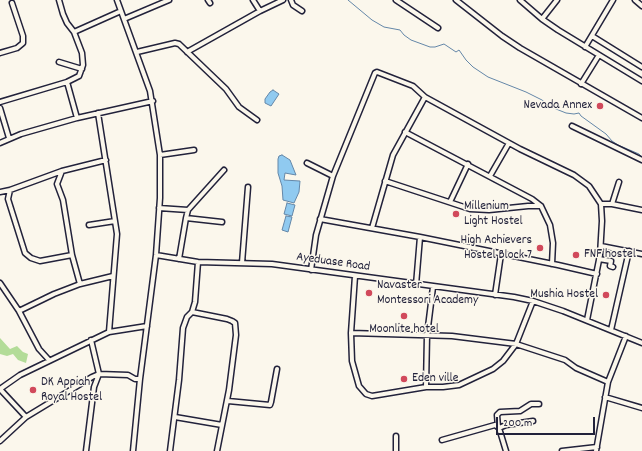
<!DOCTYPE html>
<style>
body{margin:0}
#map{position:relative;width:642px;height:451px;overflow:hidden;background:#fbf7ec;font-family:Dekko,sans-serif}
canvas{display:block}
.scale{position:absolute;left:496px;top:417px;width:99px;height:18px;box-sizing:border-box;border:2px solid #22223b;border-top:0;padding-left:5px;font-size:12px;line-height:14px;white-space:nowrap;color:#22223b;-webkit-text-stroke:3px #fbf7ec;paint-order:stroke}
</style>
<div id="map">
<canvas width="642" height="451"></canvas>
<div class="scale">200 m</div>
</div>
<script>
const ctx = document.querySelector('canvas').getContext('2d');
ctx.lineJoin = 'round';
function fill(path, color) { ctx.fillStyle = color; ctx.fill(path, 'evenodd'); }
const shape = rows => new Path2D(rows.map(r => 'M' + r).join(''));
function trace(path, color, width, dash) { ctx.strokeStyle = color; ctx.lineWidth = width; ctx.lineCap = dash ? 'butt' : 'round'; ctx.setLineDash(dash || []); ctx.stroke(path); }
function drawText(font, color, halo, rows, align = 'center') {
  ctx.font = font + ' Dekko,sans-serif'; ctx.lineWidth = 3; ctx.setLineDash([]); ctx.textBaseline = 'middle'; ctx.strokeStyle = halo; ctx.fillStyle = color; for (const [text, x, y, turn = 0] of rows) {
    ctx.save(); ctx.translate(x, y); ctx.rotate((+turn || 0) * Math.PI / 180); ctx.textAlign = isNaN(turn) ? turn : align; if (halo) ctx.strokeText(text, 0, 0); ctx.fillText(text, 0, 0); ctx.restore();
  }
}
const green = shape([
 [0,338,10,349,17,346,23,352,28,354,26,363,18,360,13,354,7,356,0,354]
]);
const water = shape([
 [273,90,279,94,271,106,265,103,265,99,270,92,273,90],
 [282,155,290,160,296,175,285,173,284,180,300,181,299,192,294,203,283,200,282,186,278,173,278,159,279,156,282,155],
 [287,203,295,205,292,216,284,214,287,203],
 [286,216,292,217,288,232,282,230,286,216]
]);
const stream = shape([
 [348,0,372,20,384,27,400,30,404,35,411,40,430,47,435,47,444,44,456,52,459,50,466,60,473,67,488,77,526,92,542,100,551,107,566,113,574,114,579,113,581,116,606,134,612,141,618,145,639,154,642,157]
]);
const minor = shape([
 [117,0,150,91,160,155,160,198,156,255,140,379,133,451],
 [208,0,210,3],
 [253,0,260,11],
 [291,0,293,5,302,11],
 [396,0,438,28],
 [456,0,502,36,520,48,642,118],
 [520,0,542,19,558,30,642,81],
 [635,0,642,6],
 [124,19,169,0],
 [542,19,557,0],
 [74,32,121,11],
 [592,36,642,67],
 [585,47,613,0],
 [137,52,175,43,179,44,226,89,239,107,257,120],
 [187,52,260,11,283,0],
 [0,53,17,48,23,43,23,36,12,3],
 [59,62,82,69],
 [67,82,77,118],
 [581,84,599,55],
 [0,102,67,82,79,76,83,65,82,53,74,32,67,23,63,14,59,0],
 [0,108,9,138],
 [98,113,117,234,109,332],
 [572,126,642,160],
 [405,132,532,199,541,206,550,225,553,243,552,264],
 [0,143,21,134,77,118,153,101],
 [160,155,194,150],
 [307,163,333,176],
 [62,171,57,184,63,200,72,255,80,284],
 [490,176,509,143],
 [385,181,470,209,489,210,528,206,541,206],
 [10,190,8,199,25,253,31,258,40,261,72,255],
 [0,192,10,190,62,171,106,160],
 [450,202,468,164],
 [601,204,612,204,642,210],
 [612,204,619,182],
 [159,208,188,210,224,170],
 [188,210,186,218,222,222],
 [320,219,420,237,558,265,597,274],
 [89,225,115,221],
 [372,228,393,155,425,97],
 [601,246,642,254],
 [156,255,198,262,272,264,514,297,533,301,563,311,642,343],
 [179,259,186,218],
 [599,259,611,261,610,266,613,267],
 [242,263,248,187],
 [311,270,316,235,333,176,375,73,377,72,413,86,425,97,520,149,574,175,589,186,601,204,602,221,600,255,587,320],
 [355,276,351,333,352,361,359,386,366,394,372,396,426,387,443,387,459,385,493,369,503,361,516,344,533,301],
 [0,283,19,311,39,349,49,360],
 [416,285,420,237],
 [495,295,501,254],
 [19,311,54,294,80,284,113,276],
 [192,312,227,319,232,321,235,323,236,335,229,390,217,451],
 [611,330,629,251],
 [351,333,452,336,516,344,565,360,576,368,608,382],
 [426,387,427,335,433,287],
 [0,389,20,375,109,332,147,326],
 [0,389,26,417],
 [605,397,642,408],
 [228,401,270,405,271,402,277,369],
 [175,417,222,425],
 [498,427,497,415,500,412,520,411,531,404,539,404],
 [499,428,506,425,533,421],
 [396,436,396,451],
 [442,440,495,425,499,428,506,451],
 [0,441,26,417,92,377,99,374,128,375,135,379,140,379],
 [86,451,94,387,99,374,91,340],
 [170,451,179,380,183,328,187,317,192,312,195,302,198,262],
 [562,451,597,447],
 [596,451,608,382,626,336]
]);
const markers = [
 [600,106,4,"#d1495b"],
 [456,214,4,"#d1495b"],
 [540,248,4,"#d1495b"],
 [576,255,4,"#d1495b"],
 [369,293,4,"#d1495b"],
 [606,295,4,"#d1495b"],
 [404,316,4,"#d1495b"],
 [404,379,4,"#d1495b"],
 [33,390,4,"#d1495b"]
];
const poiNames = [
 ["Nevada Annex",592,106,"right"],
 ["Millenium",464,207],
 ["Light Hostel",464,222],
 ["High Achievers",532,241,"right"],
 ["Hostel Block 7",532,256,"right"],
 ["FNF hostel",584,255],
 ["Navaster",377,286],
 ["Montessori Academy",377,301],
 ["Mushia Hostel",598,295,"right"],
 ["Moonlite hotel",404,330,"center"],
 ["Eden ville",412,379],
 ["DK Appiah",41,383],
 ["Royal Hostel",41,398]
];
const streetNames = [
 ["Ayeduase Road",333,263,8]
];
fill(green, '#b3dc98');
fill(water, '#90caf0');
trace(water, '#6487a8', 1);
trace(stream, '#6487a8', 1);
trace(minor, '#22223b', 7);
trace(minor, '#fbf7ec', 4);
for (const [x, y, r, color] of markers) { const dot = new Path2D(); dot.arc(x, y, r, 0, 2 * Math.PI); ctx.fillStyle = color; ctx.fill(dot); trace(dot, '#fbf7ec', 1.5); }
drawText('13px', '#22223b', '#fbf7ec', poiNames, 'left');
drawText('13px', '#22223b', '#fbf7ec', streetNames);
</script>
